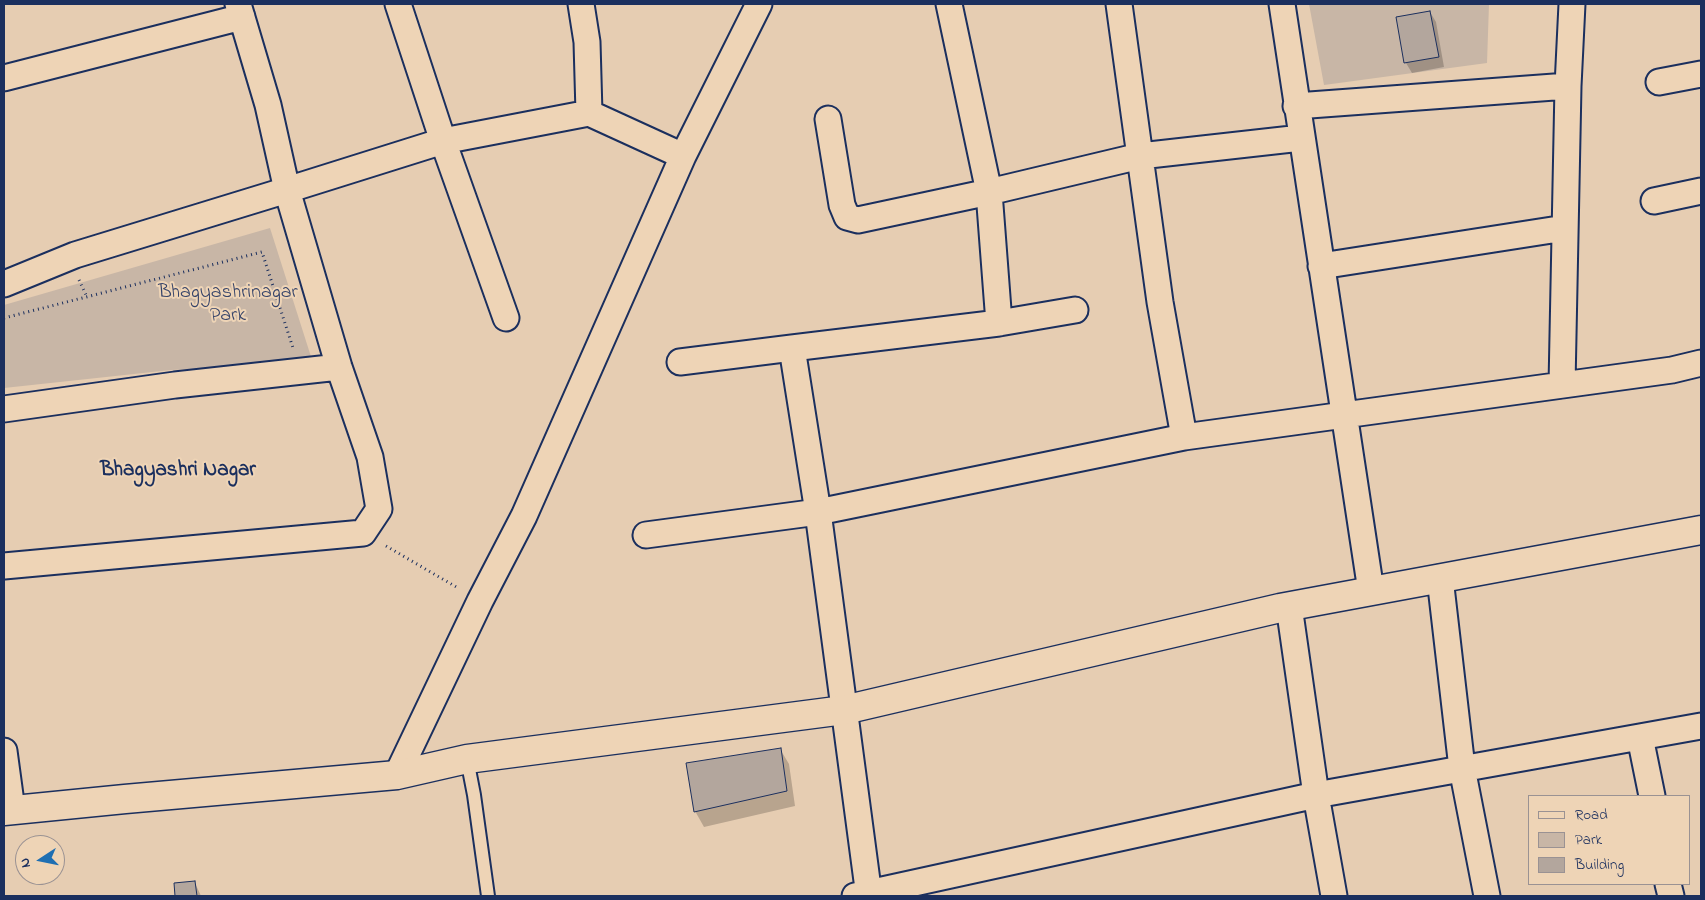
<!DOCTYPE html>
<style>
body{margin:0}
#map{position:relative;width:1705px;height:900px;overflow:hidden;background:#e6cdb2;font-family:"Indie Flower",sans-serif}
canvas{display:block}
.frame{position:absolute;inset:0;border:5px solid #1b2f5e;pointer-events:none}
.legend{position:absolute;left:1528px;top:795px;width:162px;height:90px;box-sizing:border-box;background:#eed4b6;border:1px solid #9a9293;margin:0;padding:6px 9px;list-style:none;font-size:15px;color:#1b2f5e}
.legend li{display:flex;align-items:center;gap:10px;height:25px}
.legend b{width:25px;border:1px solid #9a9293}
.north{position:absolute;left:15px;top:835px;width:50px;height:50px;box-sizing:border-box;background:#eed4b6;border:1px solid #9a9293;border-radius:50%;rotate:259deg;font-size:14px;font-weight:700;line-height:20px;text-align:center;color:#1b2f5e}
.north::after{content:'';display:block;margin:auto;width:18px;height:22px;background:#1f6fb2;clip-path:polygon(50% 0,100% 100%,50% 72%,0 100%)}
</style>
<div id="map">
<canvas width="1705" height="900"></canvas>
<div class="frame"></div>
<ul class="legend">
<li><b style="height:6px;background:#eed4b6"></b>Road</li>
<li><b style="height:14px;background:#c8b6a6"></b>Park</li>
<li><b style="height:14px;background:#b3a69d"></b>Building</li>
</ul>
<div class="north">N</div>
</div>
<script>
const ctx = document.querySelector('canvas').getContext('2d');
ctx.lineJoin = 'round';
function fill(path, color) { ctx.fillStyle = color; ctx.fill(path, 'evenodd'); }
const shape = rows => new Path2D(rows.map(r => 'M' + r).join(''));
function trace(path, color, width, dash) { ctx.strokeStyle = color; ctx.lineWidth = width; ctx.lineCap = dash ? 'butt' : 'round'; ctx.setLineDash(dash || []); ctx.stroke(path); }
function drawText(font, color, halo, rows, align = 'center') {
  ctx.font = font + ' "Indie Flower",sans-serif'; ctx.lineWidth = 4; ctx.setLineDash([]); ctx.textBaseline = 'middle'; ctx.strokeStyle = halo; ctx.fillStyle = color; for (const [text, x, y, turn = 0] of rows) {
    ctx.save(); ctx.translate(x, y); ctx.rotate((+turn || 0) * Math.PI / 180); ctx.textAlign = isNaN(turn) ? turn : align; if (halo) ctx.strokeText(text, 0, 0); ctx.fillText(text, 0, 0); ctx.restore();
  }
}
const green = shape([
 [1309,4,1489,4,1487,63,1324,85],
 [270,228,313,363,171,370,4,388,4,305]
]);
const shadow = shape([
 [1430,12,1436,22,1444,67,1412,73,1406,63,1397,18],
 [780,749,789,764,795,806,704,827,695,811],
 [195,883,201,896,176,896,175,884]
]);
const building = shape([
 [1430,11,1439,57,1404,63,1396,17,1430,11],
 [781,748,787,791,694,812,686,763,781,748],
 [195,881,197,896,175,896,174,883,195,881]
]);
const path = shape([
 [79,280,87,297],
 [4,318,262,252,293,348],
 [386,546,458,588]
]);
const lane = shape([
 [467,759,474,795,488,896]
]);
const street = shape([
 [581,4,587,42,589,113],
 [949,4,989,192,999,323],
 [1282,4,1371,591],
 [4,78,242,17],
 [1659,82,1701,74],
 [1296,106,1568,86],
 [828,119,842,205,847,217,858,220,989,192,1140,156,1301,138],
 [1654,201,1701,191],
 [1321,266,1565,228],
 [4,284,75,255,287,190,443,141,398,4],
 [506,318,443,141,589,113,683,156],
 [680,362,792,348],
 [1562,385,1568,86,1572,4],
 [4,409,175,385,339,367],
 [1184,437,1672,370,1701,363],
 [646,535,818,512,1184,437,1160,302,1119,4],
 [4,566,363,533,379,509,370,457,339,367,287,190,268,105,238,4],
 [1440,578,1462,768,1487,896],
 [1289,606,1316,795,1334,896],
 [1640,737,1652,796],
 [4,751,12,810],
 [397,775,480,601,524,516,683,156,759,4],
 [1668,884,1671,896],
 [855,896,1316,795,1701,726],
 [869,896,818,512,792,348,999,323,1075,310]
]);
const secondary = shape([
 [4,811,125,799,397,775,467,759,844,710,1280,608,1701,530]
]);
const parkNames = [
 ["Bhagyashrinagar",228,294],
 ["Park",228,317]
];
const neighbourhoodNames = [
 ["Bhagyashri Nagar",178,472]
];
fill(green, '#c8b6a6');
fill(shadow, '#0003');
fill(building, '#b3a69d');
trace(building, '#1b2f5e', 1);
trace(lane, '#1b2f5e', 16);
trace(street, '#1b2f5e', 29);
trace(secondary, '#1b2f5e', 31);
trace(path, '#1b2f5e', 3, [1, 4]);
trace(lane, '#eed4b6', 12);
trace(street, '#eed4b6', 25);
trace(secondary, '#eed4b6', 28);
drawText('20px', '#354369', '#eed4b6', parkNames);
drawText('bold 21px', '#1b2f5e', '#eed4b6', neighbourhoodNames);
</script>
